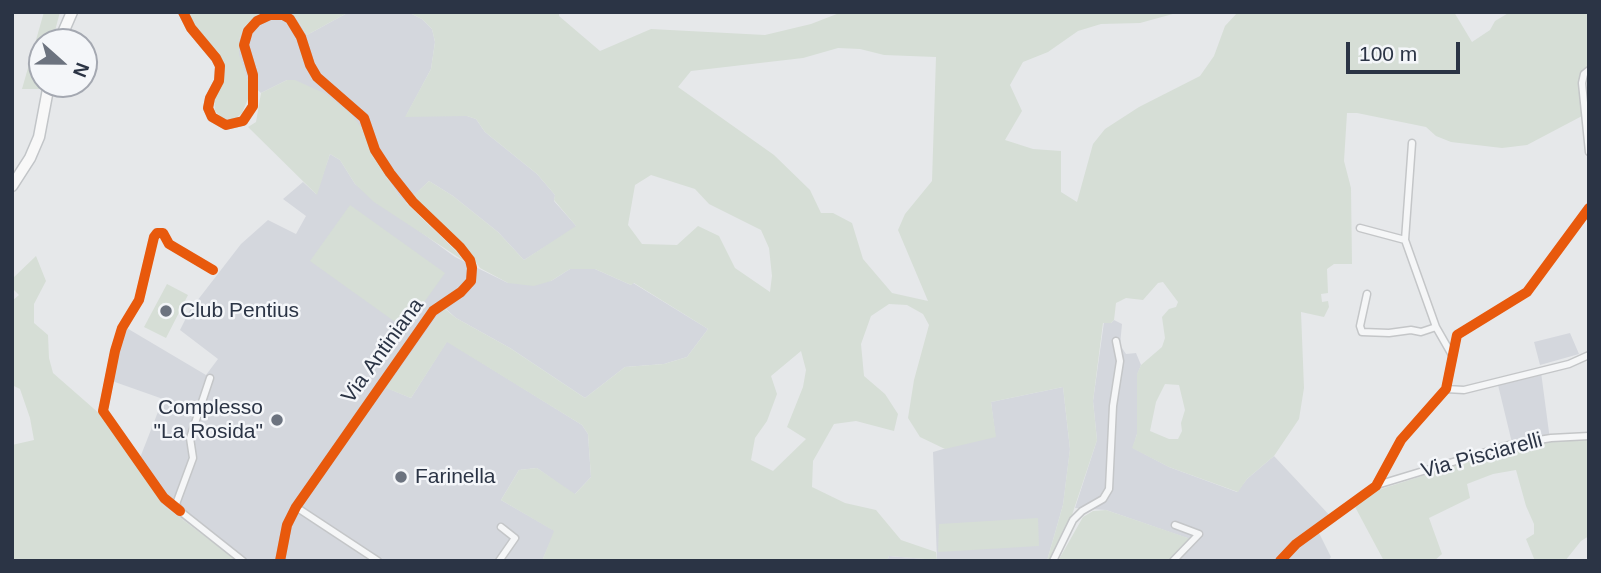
<!DOCTYPE html>
<style>
body{margin:0}
#map{position:relative;width:1601px;height:573px;overflow:hidden;background:#e6e8ea;font-family:Arial,sans-serif}
canvas{display:block}
.frame{position:absolute;inset:0;border:14px solid #2b3445;pointer-events:none}
.north{position:absolute;left:28px;top:28px;width:70px;height:70px;box-sizing:border-box;background:#f4f6f9;border:2px solid #a4a8b1;border-radius:50%;rotate:111deg;font-size:19px;font-weight:700;line-height:28px;text-align:center;color:#2b3445}
.north::after{content:'';display:block;margin:auto;width:24px;height:32px;background:#6c737f;clip-path:polygon(50% 0,100% 100%,50% 72%,0 100%)}
.scale{position:absolute;left:1346px;top:42px;width:114px;height:32px;box-sizing:border-box;border:4px solid #2b3445;border-top:0;padding-left:9px;font-size:21px;line-height:24px;white-space:nowrap;color:#2b3445;-webkit-text-stroke:5px #f4f6f9;paint-order:stroke}
</style>
<div id="map">
<canvas width="1601" height="573"></canvas>
<div class="frame"></div>
<div class="north">N</div>
<div class="scale">100 m</div>
</div>
<script>
const ctx = document.querySelector('canvas').getContext('2d');
ctx.lineJoin = 'round';
function fill(path, color) { ctx.fillStyle = color; ctx.fill(path, 'evenodd'); }
const shape = rows => new Path2D(rows.map(r => 'M' + r).join(''));
function trace(path, color, width, dash) { ctx.strokeStyle = color; ctx.lineWidth = width; ctx.lineCap = dash ? 'butt' : 'round'; ctx.setLineDash(dash || []); ctx.stroke(path); }
function drawText(font, color, halo, rows, align = 'center') {
  ctx.font = font + ' Arial,sans-serif'; ctx.lineWidth = 5; ctx.setLineDash([]); ctx.textBaseline = 'middle'; ctx.strokeStyle = halo; ctx.fillStyle = color; for (const [text, x, y, turn = 0] of rows) {
    ctx.save(); ctx.translate(x, y); ctx.rotate((+turn || 0) * Math.PI / 180); ctx.textAlign = isNaN(turn) ? turn : align; if (halo) ctx.strokeText(text, 0, 0); ctx.fillText(text, 0, 0); ctx.restore();
  }
}
const built = shape([
 [265,12,285,12,297,19,307,35,349,12,408,12,422,19,432,29,435,42,431,69,406,116,467,116,476,119,485,132,537,174,555,195,554,201,577,227,524,260,498,232,453,196,429,181,406,203,399,196,372,155,362,128,287,80,261,93,248,81,238,55,239,40,243,28,256,16],
 [330,154,340,160,355,184,455,257,508,283,551,281,570,269,595,269,631,285,633,283,708,329,687,357,664,364,625,367,585,398,510,348,456,318,446,309,436,318,387,388,411,398,447,341,582,425,588,434,591,477,574,495,537,468,519,470,501,500,555,531,542,561,239,561,164,506,136,468,163,399,112,381,125,327,206,375,218,359,180,330,190,310,241,244,268,220,296,234,306,216,283,199,303,182,316,194],
 [1114,320,1122,324,1120,345,1126,354,1136,353,1141,365,1137,375,1137,434,1133,448,1169,467,1237,492,1247,479,1274,456,1333,519,1318,531,1331,557,1328,561,1290,559,1288,561,1169,561,1190,539,1106,510,1075,508,1097,440,1093,401,1104,322,1111,323],
 [1570,333,1579,354,1540,365,1534,342],
 [1541,372,1550,440,1513,447,1498,385],
 [1063,387,1070,449,1063,505,1047,561,887,561,889,556,937,560,933,452,995,434,991,402]
]);
const green = shape([
 [44,12,60,12,52,42,42,42,41,89,22,89],
 [188,12,265,12,256,16,243,28,239,40,239,55,248,81,248,99,242,113,235,119,223,119,215,111,214,99,223,83,224,69,219,53,198,31],
 [285,12,349,12,307,35,297,19],
 [408,12,559,12,559,16,600,51,651,29,765,35,811,24,842,12,1180,12,1140,23,1101,24,1078,31,1048,52,1023,62,1010,85,1022,111,1005,140,1033,149,1061,151,1061,192,1077,202,1093,144,1105,129,1139,107,1200,76,1214,56,1225,26,1238,12,1454,12,1472,42,1490,30,1495,21,1510,12,1589,12,1589,64,1583,71,1578,84,1582,116,1527,145,1502,148,1451,142,1436,136,1426,127,1357,113,1347,113,1344,161,1351,188,1352,264,1334,264,1327,269,1328,293,1321,294,1322,302,1328,301,1329,307,1324,317,1301,312,1304,388,1299,419,1274,456,1247,479,1238,492,1169,467,1132,448,1137,434,1137,374,1141,365,1162,347,1165,338,1162,317,1169,309,1176,307,1178,302,1163,282,1158,283,1143,300,1126,298,1116,303,1114,320,1111,323,1103,323,1093,401,1097,440,1070,521,1050,561,1047,561,1063,505,1070,449,1063,387,991,402,996,437,945,449,920,437,908,418,914,380,929,325,923,314,907,305,889,304,871,316,861,344,864,376,885,394,898,414,894,431,856,421,834,424,813,461,812,487,845,503,876,510,901,540,936,552,937,560,889,556,887,561,542,561,554,531,501,500,519,470,537,468,575,494,591,477,588,434,582,425,447,342,411,398,386,388,436,318,445,309,456,318,510,348,585,398,625,367,664,364,687,357,708,329,634,283,631,285,595,269,570,269,551,281,534,286,508,283,480,268,473,258,413,196,429,181,453,196,498,232,524,260,576,226,554,200,555,195,537,174,485,132,476,119,467,116,405,117,431,69,435,42,432,29,422,19],
 [838,48,860,49,884,55,936,57,932,181,905,214,898,230,928,301,892,293,863,259,852,223,833,213,821,213,810,190,774,155,678,87,691,71,803,58],
 [651,175,695,189,709,204,761,230,769,248,772,276,770,292,735,268,719,236,698,226,677,245,642,244,628,225,635,185],
 [801,351,806,370,803,387,787,427,806,439,773,471,751,460,755,438,767,421,777,394,771,376],
 [1165,384,1179,385,1185,410,1181,423,1182,431,1178,439,1169,439,1150,431,1156,402],
 [287,80,295,80,326,94,350,113,362,128,372,155,399,196,456,251,464,261,374,202,355,184,340,160,330,154,317,195,248,127,256,122,261,93],
 [350,205,445,273,405,329,310,261],
 [36,256,46,281,34,304,34,323,48,335,49,358,53,373,101,415,164,506,239,561,12,561,12,445,34,440,30,418,20,389,12,385,12,301,19,295,12,288,12,279],
 [167,284,188,295,166,338,144,327],
 [1589,439,1589,536,1581,541,1565,561,1535,561,1526,539,1534,534,1534,524,1526,506,1516,470,1493,474,1467,484,1470,498,1429,518,1442,554,1434,561,1384,561,1354,505,1372,492,1512,447,1550,440],
 [1106,510,1191,539,1169,561,1058,561,1083,517,1093,511],
 [1038,518,1039,546,938,552,939,524]
]);
const minor = shape([
 [1589,70,1584,74,1582,83,1589,152],
 [1412,143,1405,240,1436,327,1452,355],
 [1360,228,1405,240],
 [1367,294,1360,326,1362,332,1389,333,1411,330,1421,332,1436,327],
 [210,378,190,438,193,458,176,504,180,511,243,561],
 [1446,389,1464,390,1569,364,1589,355],
 [1377,485,1509,445,1551,438,1589,436],
 [296,507,378,561],
 [180,511,164,498,103,411,115,351,122,328,139,300,154,237,157,233,163,233,169,244,213,270],
 [499,561,515,538,501,527],
 [1053,561,1073,520,1082,511,1103,499,1109,489,1113,406,1120,361,1116,341],
 [1173,561,1199,534,1175,525],
 [1280,561,1296,544,1376,486,1401,440,1446,389,1457,335,1527,292,1589,208]
]);
const tertiary = shape([
 [183,12,191,28,216,58,220,66,219,81,210,98,208,108,212,117,226,125,243,121,253,106,253,75,244,45,248,31,257,21,270,15,283,15,290,19,301,37,310,65,317,77,364,118,375,150,390,173,413,202,460,247,470,260,472,268,471,281,461,292,433,311,296,507,287,525,280,561]
]);
const primary = shape([
 [59,42,72,12],
 [12,186,30,158,39,137,49,84]
]);
const cycleway = shape([
 [183,12,191,28,216,58,220,66,219,81,210,98,208,108,212,117,226,125,243,121,253,106,253,75,244,45,248,31,257,21,270,15,283,15,290,19,301,37,310,65,317,77,364,118,375,150,390,173,413,202,460,247,470,260,472,268,471,281,461,292,433,311,296,507,287,525,280,561],
 [180,511,164,498,103,411,115,351,122,328,139,300,154,237,157,233,163,233,169,244,213,270],
 [1280,561,1296,544,1376,486,1401,440,1446,389,1457,335,1527,292,1589,208]
]);
const markers = [
 [166,311,7,"#6c737f"],
 [277,420,7,"#6c737f"],
 [401,477,7,"#6c737f"]
];
const poiNames = [
 ["Club Pentius",180,311],
 ["Complesso",263,408,"right"],
 ["\"La Rosida\"",263,432,"right"],
 ["Farinella",415,477]
];
const streetNames = [
 ["Via Antiniana",383,351,-54],
 ["Via Pisciarelli",1482,456,-15]
];
fill(built, '#d4d7dd');
fill(green, '#d6ded6');
trace(minor, '#c4c6c8', 9);
trace(tertiary, '#c4c6c8', 10);
trace(primary, '#c2c5c8', 13);
trace(minor, '#f5f6f7', 6);
trace(tertiary, '#f5f6f7', 8);
trace(primary, '#f8f8f8', 10);
trace(cycleway, '#e8590c', 10);
for (const [x, y, r, color] of markers) { const dot = new Path2D(); dot.arc(x, y, r, 0, 2 * Math.PI); ctx.fillStyle = color; ctx.fill(dot); trace(dot, '#f4f6f9', 2.5); }
drawText('21px', '#2b3445', '#f4f6f9', poiNames, 'left');
drawText('21px', '#2b3445', '#f4f6f9', streetNames);
</script>
